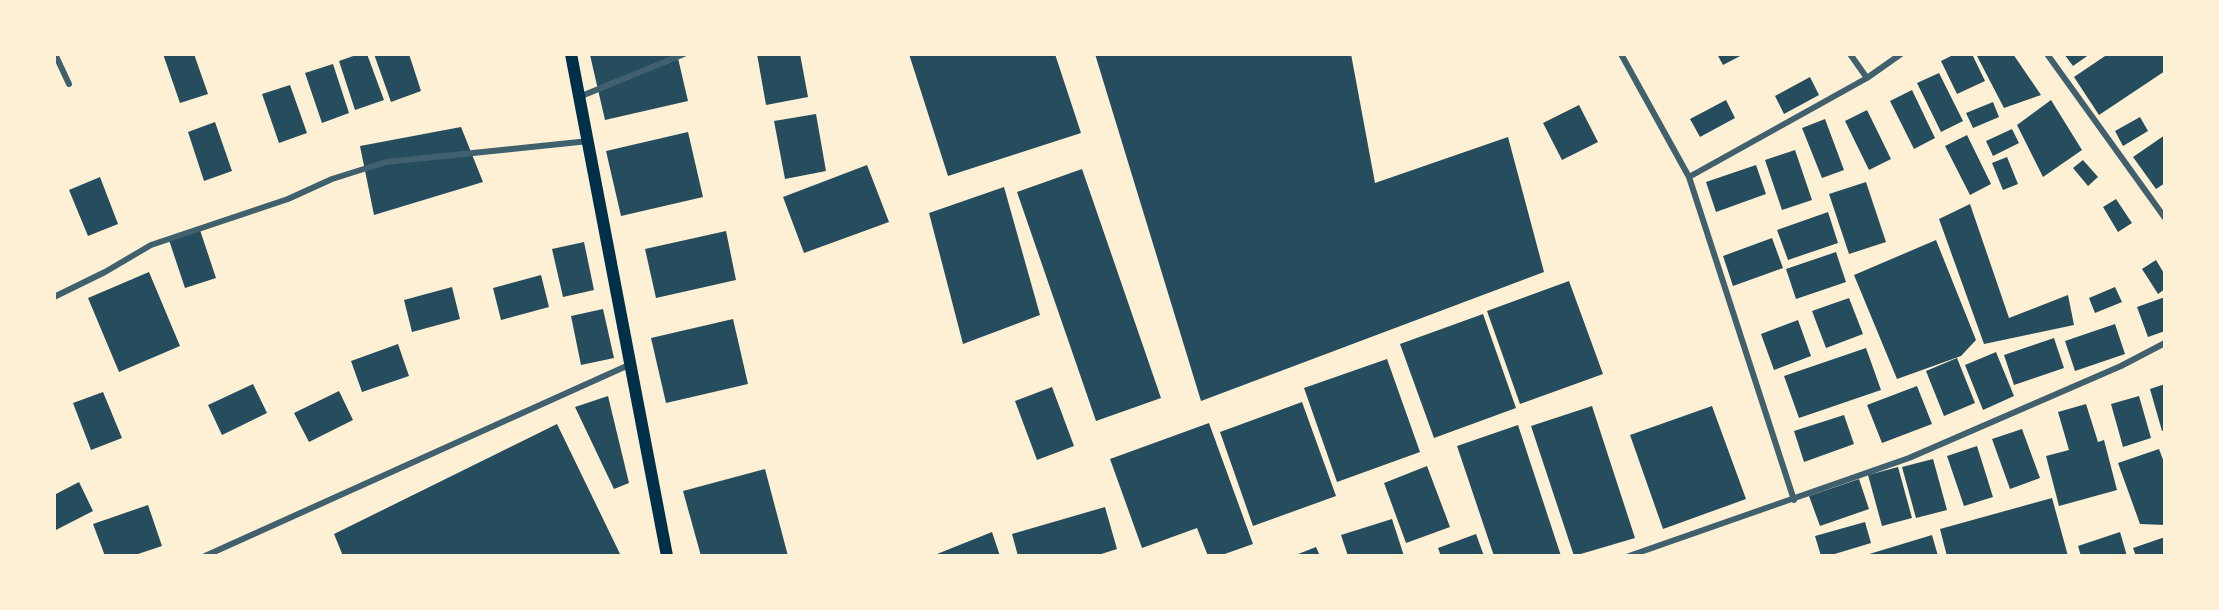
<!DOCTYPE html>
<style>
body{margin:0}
#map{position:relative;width:2219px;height:610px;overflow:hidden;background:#fdf0d5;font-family:"Alegreya Sans",sans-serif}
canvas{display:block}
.frame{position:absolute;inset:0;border:56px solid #fdf0d5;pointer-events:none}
</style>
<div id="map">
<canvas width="2219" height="610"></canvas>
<div class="frame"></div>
</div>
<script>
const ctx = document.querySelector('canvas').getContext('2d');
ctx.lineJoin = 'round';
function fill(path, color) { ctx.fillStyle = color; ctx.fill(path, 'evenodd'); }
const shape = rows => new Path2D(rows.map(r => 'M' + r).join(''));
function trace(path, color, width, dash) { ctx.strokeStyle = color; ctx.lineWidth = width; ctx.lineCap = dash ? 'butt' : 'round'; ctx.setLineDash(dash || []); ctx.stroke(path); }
const building = shape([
 [163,54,194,54,208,94,180,103],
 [359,54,367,54,384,100,355,110,339,61],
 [374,54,409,54,421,91,391,102],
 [595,54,677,54,688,101,605,120,590,55],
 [757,54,800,54,808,97,766,105],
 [909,54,1055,54,1081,133,948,176],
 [1095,54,1351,54,1375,183,1508,137,1544,272,1201,401],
 [1717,54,1744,54,1723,65],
 [1955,54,1972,54,1985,81,1957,94,1941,61],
 [1976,54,2013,54,2041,95,2004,108],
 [2064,54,2090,54,2073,66],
 [2108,54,2165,54,2165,71,2099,115,2074,77],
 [333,64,349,113,322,123,305,73],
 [1939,73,1963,121,1941,132,1917,83],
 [1810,77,1819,95,1784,114,1775,96],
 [290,85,307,133,279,143,262,94],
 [1912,90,1935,138,1914,149,1890,101],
 [1726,100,1735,118,1700,137,1690,119],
 [2051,100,2082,150,2043,177,2017,125],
 [1993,102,1999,117,1973,128,1966,113],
 [1579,105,1598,142,1562,160,1543,123],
 [1867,110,1891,159,1869,170,1845,121],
 [816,114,826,171,785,179,774,121],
 [2140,117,2148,131,2123,146,2115,131],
 [1825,119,1844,170,1822,178,1802,128],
 [215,122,232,171,204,181,188,132],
 [461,127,483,182,374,215,360,146],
 [2012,129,2019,143,1993,156,1986,141],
 [688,132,703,197,621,216,606,151],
 [1967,135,1991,184,1970,195,1945,146],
 [2165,135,2165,183,2156,189,2133,157],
 [1795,150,1812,200,1782,210,1765,160],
 [2007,157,2018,184,2003,190,1992,163],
 [2083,160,2098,177,2088,186,2073,168],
 [867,165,889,222,804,253,783,197],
 [1756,165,1766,194,1716,212,1706,182],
 [1082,169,1161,398,1096,421,1017,192],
 [100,177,118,224,88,236,69,190],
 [1866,182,1886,242,1849,254,1829,194],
 [1004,187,1040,315,963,344,929,213],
 [2116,199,2132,223,2118,232,2103,207],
 [1970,204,2009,318,2068,295,2074,325,1984,344,1939,219],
 [1828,212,1838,243,1788,260,1777,230],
 [200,230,216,278,185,288,169,240],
 [726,231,736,280,656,298,645,249],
 [1772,238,1783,268,1733,286,1723,256],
 [1936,240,1976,340,1961,356,1897,379,1854,275],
 [584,242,594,290,563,297,552,249],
 [1836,252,1846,282,1796,299,1786,269],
 [2156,260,2165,275,2165,289,2158,294,2142,269],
 [149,272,180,346,119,372,88,298],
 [541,275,549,307,501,320,493,288],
 [1569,281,1603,374,1520,404,1487,311],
 [452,287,460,319,412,332,404,300],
 [2115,287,2122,302,2095,313,2089,298],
 [2165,297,2165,331,2148,337,2137,307],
 [1849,298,1863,334,1826,348,1812,311],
 [603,309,614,358,581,365,571,316],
 [1483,314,1516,408,1434,438,1400,344],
 [733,319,748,384,666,403,651,338],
 [1798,320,1811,356,1774,370,1761,334],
 [2115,324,2125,354,2075,371,2065,341],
 [2054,338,2064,368,2014,385,2004,355],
 [398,344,409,376,362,392,351,361],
 [1866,348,1881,390,1799,418,1784,376],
 [1996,352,2014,396,1983,410,1965,365],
 [1957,358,1975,403,1944,416,1926,371],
 [1387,359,1420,452,1337,482,1304,388],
 [253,384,267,413,222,435,208,405],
 [2165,384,2165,430,2162,431,2150,389],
 [1917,386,1932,424,1882,443,1867,405],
 [1052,387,1074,446,1037,460,1015,401],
 [339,391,353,420,309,442,294,413],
 [103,392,122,438,91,450,73,403],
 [608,396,629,483,614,489,575,407],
 [2139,396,2151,438,2123,447,2111,404],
 [1302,402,1336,496,1253,526,1220,432],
 [2086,404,2098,442,2104,440,2117,490,2059,506,2046,456,2069,450,2058,412],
 [1592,406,1635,538,1574,556,1531,426],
 [1712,406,1746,499,1663,529,1630,435],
 [1844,415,1854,444,1804,462,1794,431],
 [1209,423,1253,544,1219,556,1208,556,1197,528,1142,548,1110,459],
 [557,424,621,556,343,556,334,534],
 [1518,425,1561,556,1494,556,1457,446],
 [2022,429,2040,478,2010,489,1992,439],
 [1977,446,1993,497,1964,506,1947,456],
 [2159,449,2165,465,2165,525,2140,524,2118,463],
 [1933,459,1947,510,1916,518,1902,467],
 [1427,466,1450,527,1406,543,1384,483],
 [1898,467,1912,518,1882,526,1868,475],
 [765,469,788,556,701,556,683,491],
 [1859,479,1869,509,1820,526,1809,496],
 [79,482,93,511,54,531,54,495],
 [2052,498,2068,556,1947,556,1940,529],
 [148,505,162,546,132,556,105,556,93,524],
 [1105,507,1117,549,1095,556,1018,556,1012,534],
 [1392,519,1404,556,1348,556,1341,535],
 [1865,522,1871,543,1828,556,1821,556,1815,536],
 [992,532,1000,556,932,556],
 [2120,532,2127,556,2081,556,2078,546],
 [1476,534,1484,556,1441,556,1438,548],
 [1932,535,1938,556,1866,556,1866,555],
 [2165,537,2165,556,2136,556,2133,548],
 [1316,547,1320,556,1293,556]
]);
const minor = shape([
 [55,54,69,84],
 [1621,54,1689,177,1794,500],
 [1850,54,1867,78],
 [2047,54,2165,218],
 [579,97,684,54],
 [1689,177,1867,78,1901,54],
 [54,297,105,272,151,245,288,199,332,179,386,162,589,141],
 [205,556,631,364],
 [1629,556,1909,458,2121,366,2165,343]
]);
const secondary = shape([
 [571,54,667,556]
]);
fill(building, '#264d5e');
trace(minor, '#3f606c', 6);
trace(secondary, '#003049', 12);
</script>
